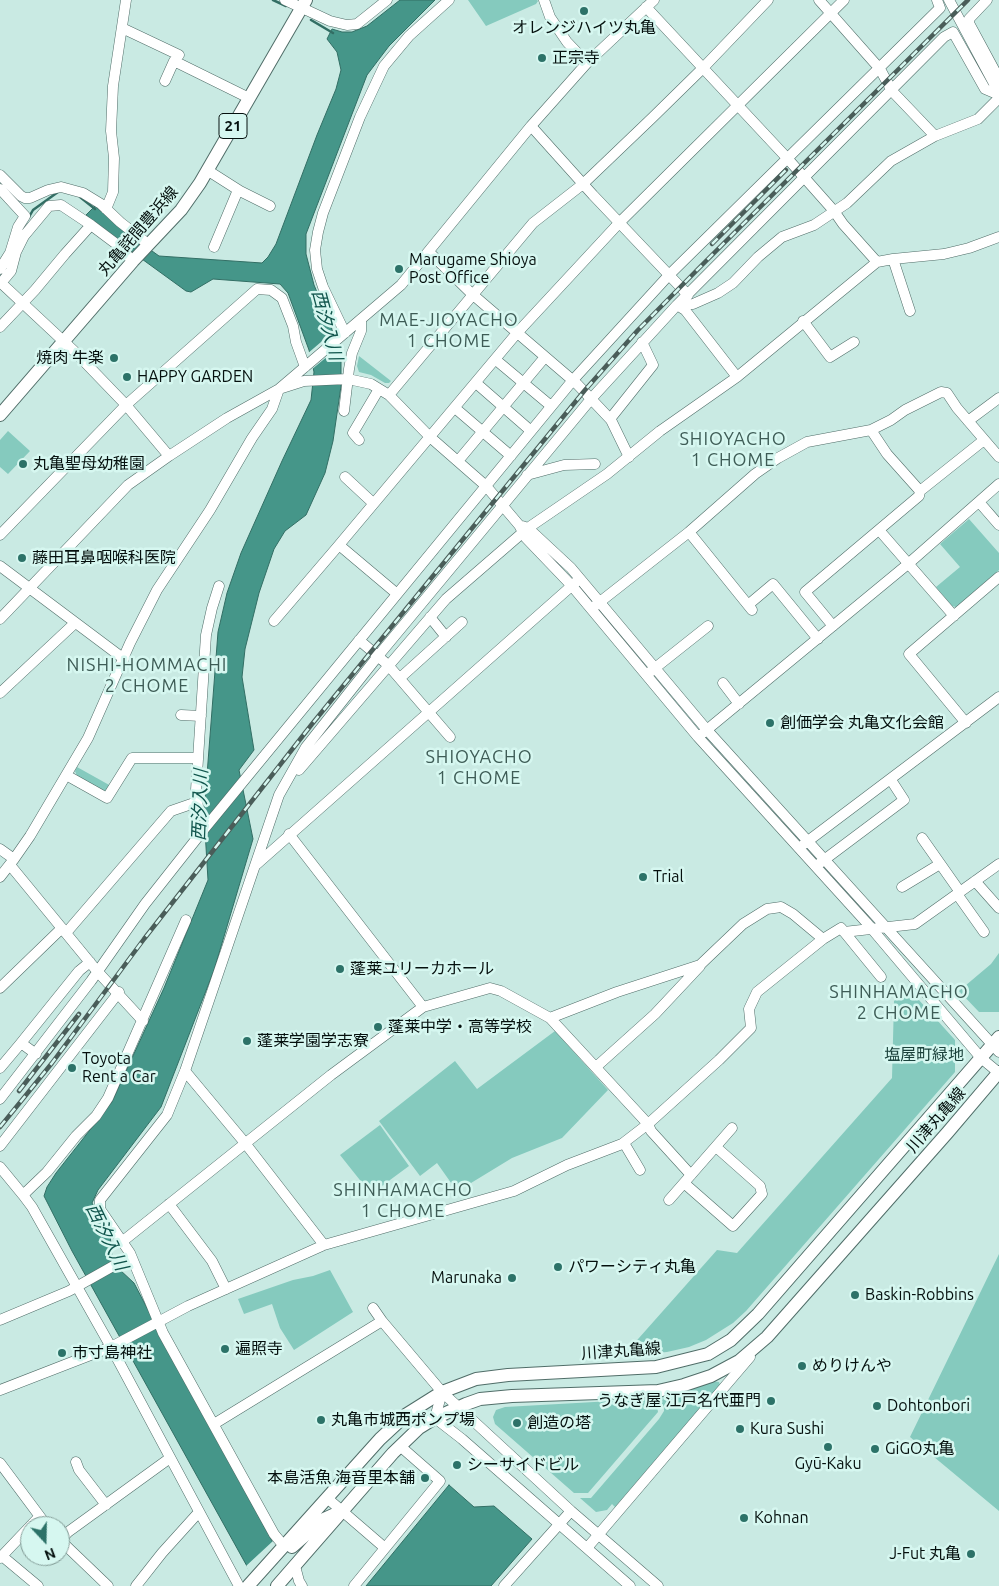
<!DOCTYPE html>
<meta charset="utf-8">
<style>
body{margin:0}
#map{position:relative;width:999px;height:1586px;overflow:hidden;background:#c9eae3;font-family:Ubuntu,sans-serif}
canvas{display:block}
.north{position:absolute;left:20px;top:1516px;width:50px;height:50px;box-sizing:border-box;background:#d6f7f0;border:1px solid #829b96;border-radius:50%;rotate:159deg;font-size:14px;font-weight:700;line-height:20px;text-align:center;color:#05100e}
.north::after{content:'';display:block;margin:auto;width:18px;height:22px;background:#2c7268;clip-path:polygon(50% 0,100% 100%,50% 72%,0 100%)}
</style>
<div id="map">
<canvas width="999" height="1586"></canvas>
<div class="north">N</div>
</div>
<script>
const ctx = document.querySelector('canvas').getContext('2d');
ctx.lineJoin = 'round';
function fill(path, color) { ctx.fillStyle = color; ctx.fill(path, 'evenodd'); }
const shape = rows => new Path2D(rows.map(r => 'M' + r).join(''));
function trace(path, color, width, dash) { ctx.strokeStyle = color; ctx.lineWidth = width; ctx.lineCap = dash ? 'butt' : 'round'; ctx.setLineDash(dash || []); ctx.stroke(path); }
function drawText(font, color, halo, rows, align = 'center') {
  ctx.font = font + ' Ubuntu,"Noto Sans JP",sans-serif'; ctx.lineWidth = 5; ctx.setLineDash([]); ctx.textBaseline = 'middle'; ctx.strokeStyle = halo; ctx.fillStyle = color; for (const [text, x, y, turn = 0] of rows) {
    ctx.save(); ctx.translate(x, y); ctx.rotate((+turn || 0) * Math.PI / 180); ctx.textAlign = isNaN(turn) ? turn : align; if (halo) ctx.strokeText(text, 0, 0); ctx.fillText(text, 0, 0); ctx.restore();
  }
}
const green = shape([
 [468,0,537,0,538,1,536,4,486,26],
 [359,356,391,381,389,383,385,383,371,375,359,372,357,366],
 [8,431,30,451,8,474,0,467,0,440],
 [969,519,999,553,999,570,956,607,952,606,936,587,960,567,940,544],
 [77,767,111,786,109,790,104,791,77,776,75,771],
 [999,953,999,1012,979,1012,959,991,991,964],
 [909,989,955,1040,955,1072,746,1311,733,1323,706,1340,689,1347,667,1352,623,1356,717,1250,737,1253,892,1078,894,1001],
 [555,1031,608,1090,562,1138,512,1158,471,1183,454,1187,437,1163,420,1176,379,1121,455,1061,477,1089],
 [380,1125,409,1166,371,1194,340,1155],
 [999,1254,999,1511,910,1437],
 [330,1270,353,1312,294,1350,280,1328,272,1304,244,1314,238,1299,293,1280,313,1276],
 [712,1381,719,1382,720,1385,615,1507,612,1504,607,1510,596,1512,580,1498,591,1498,659,1419,664,1411,664,1407,658,1396],
 [648,1399,656,1401,658,1412,588,1493,574,1493,495,1424,493,1417,496,1410,505,1407]
]);
const water = shape([
 [400,0,435,0,389,46,367,75,306,234,306,254,314,285,330,323,338,349,341,362,341,386,333,441,325,473,306,515,285,531,274,549,259,593,245,649,242,677,254,750,239,770,253,839,214,970,161,1107,98,1190,92,1203,110,1233,112,1258,119,1269,134,1283,195,1400,295,1583,258,1586,72,1251,44,1196,47,1187,56,1173,112,1102,164,988,208,880,204,814,218,632,227,593,241,553,282,461,311,400,314,372,309,350,288,293,280,284,213,279,191,292,186,291,124,246,86,215,95,206,127,233,159,256,262,263,268,257,276,244,317,135,336,89,341,70,337,52,327,39,332,29,342,32,352,32,367,26,400,0],
 [449,1485,474,1507,494,1506,532,1539,491,1586,366,1586,449,1485]
]);
const pier = shape([
 [335,330,340,346,311,370,307,354],
 [273,1541,298,1586,257,1586,246,1566]
]);
const stream = shape([
 [273,0,286,6],
 [311,20,333,33],
 [80,197,95,209],
 [29,217,33,210,58,192]
]);
const minor = shape([
 [285,0,330,21,347,25,357,24,387,0],
 [544,0,550,17,567,42,587,63],
 [819,0,880,69,892,91,935,136,978,119,999,98],
 [949,0,999,93],
 [987,0,969,19,969,23,997,75,999,85],
 [646,7,787,158,834,211,843,224,877,262],
 [122,28,179,55],
 [165,81,174,61,249,98],
 [531,126,593,195,688,295],
 [207,170,240,191,270,206],
 [0,175,21,196,25,198,30,198,48,190,61,187,83,193,101,204,120,222,148,244],
 [0,189,25,216,18,227,10,253,0,269],
 [106,209,113,192,114,158,111,131,113,86,126,0],
 [214,247,238,190],
 [429,252,472,294,577,384,611,420,629,457],
 [893,259,910,311],
 [0,282,74,351,126,405,169,456],
 [1,283,11,271,16,252,24,236,49,206,61,205,91,225],
 [677,305,693,304,718,293,733,283,758,257,782,237,814,225,847,203,891,161,935,136],
 [677,305,685,310,737,377],
 [803,321,830,357,854,342],
 [0,327,35,290,65,254,91,225,115,243,133,261],
 [345,333,323,287,317,269,315,250,318,232,323,213,360,117,384,66,409,36,449,0],
 [496,360,551,406],
 [476,383,531,431],
 [279,389,304,381,348,379,371,384,389,395,430,437,486,486,519,525,526,538,572,586,698,737,866,922,981,1058,999,1073],
 [389,395,533,223,583,184,652,118,702,69,768,0],
 [455,408,511,456],
 [344,411,349,369,352,353,361,331,361,319],
 [610,419,653,365,642,342],
 [968,421,999,398],
 [871,430,887,454,920,491,984,440],
 [359,440,353,433,379,389],
 [458,461,545,357],
 [527,475,564,465,595,464],
 [345,477,373,503],
 [979,502,999,525],
 [522,526,528,528,571,568,707,730,999,1052],
 [879,530,954,616],
 [689,532,752,610],
 [0,535,126,405,257,289,271,290,282,298,293,326,296,342,305,367],
 [0,566,124,659],
 [396,593,339,545,517,333,620,222,844,0],
 [596,605,689,532,755,474,778,458,807,442,871,430,891,420,905,410,941,392,947,393,957,408,999,457],
 [748,605,773,584,818,639],
 [430,617,446,637],
 [0,619,128,485,169,456,227,418,279,389,401,285,531,126,587,63,654,0],
 [274,621,339,545],
 [833,626,805,592,919,496,920,491],
 [359,640,388,665,450,737],
 [650,672,708,626],
 [400,678,462,622],
 [723,683,739,704],
 [0,693,75,623],
 [181,715,201,716],
 [966,723,909,654,999,577],
 [703,733,908,564,999,484],
 [299,770,446,599,528,528,607,474,660,431,737,377,877,262,893,259,944,254,969,248,999,237],
 [66,775,107,798,132,758,198,758],
 [199,815,196,790,206,635,212,608,219,586],
 [289,834,423,1007],
 [922,838,960,892],
 [804,844,999,697],
 [0,849,14,859],
 [820,863,904,800,891,780],
 [257,864,576,582],
 [10,865,97,971,143,1021],
 [0,877,14,859,30,836,88,738,130,643,157,590,210,510,252,438,272,409,279,389],
 [975,881,999,908],
 [902,887,940,864],
 [957,894,984,932],
 [844,932,915,924,999,864],
 [66,933,171,811,197,802],
 [0,988,62,928],
 [550,1018,617,992,700,965,743,924,767,909,781,907,793,914,823,939],
 [36,1054,21,1043,79,971,90,962],
 [596,1067,655,1014,700,966],
 [0,1068,21,1043],
 [185,1071,245,1143,324,1245],
 [0,1099,91,981,145,904,205,828,573,380,669,275,940,8,937,0],
 [624,1143,640,1170],
 [0,1146,119,992],
 [0,1167,23,1195,32,1207,111,1347,239,1586],
 [684,1183,733,1226,762,1194,760,1186,716,1147],
 [23,1195,47,1172,76,1136,96,1116,108,1098,186,920],
 [669,1200,732,1128],
 [169,1204,212,1261,226,1289],
 [123,1241,331,1075,423,1007,490,988,501,991,550,1018,648,1124,651,1131,691,1175],
 [373,1308,382,1321],
 [0,1320,69,1291,131,1256],
 [0,1390,111,1347,188,1306,324,1245,514,1191,567,1165,622,1144,648,1124,719,1060,751,1028,749,1009,757,992,823,939,841,928,881,977],
 [442,1392,435,1418,462,1439,630,1586],
 [214,1424,382,1321,442,1392,571,1511,658,1586],
 [76,1462,79,1470,106,1505],
 [0,1463,47,1526],
 [327,1498,385,1548],
 [60,1540,68,1532,170,1458],
 [60,1540,108,1586],
 [284,1546,274,1534,163,1333,130,1253,100,1209,100,1200,167,1115,185,1071,279,795,306,747,378,656,591,399,677,305,944,37,953,32,985,89,999,95],
 [587,1548,750,1357],
 [2,1556,38,1586],
 [0,1558,39,1517],
 [295,1566,299,1581,302,1586],
 [136,1586,162,1553,199,1512],
 [354,1586,440,1481,400,1446],
 [504,1586,571,1511]
]);
const major = shape([
 [0,415,133,261,181,210,200,183,306,0],
 [292,1547,324,1519,335,1514],
 [248,1586,380,1439,407,1414,442,1392,476,1379,508,1375,656,1367,708,1354,731,1340,758,1314,999,1037],
 [277,1586,393,1453,419,1428,435,1418,466,1404,480,1399,512,1396,658,1391,684,1385,711,1376,739,1361,767,1337,948,1132,999,1072]
]);
const rail = shape([
 [712,244,786,170],
 [19,1091,79,1014],
 [0,1127,52,1063,144,939,312,724,585,390,638,330,703,264,968,0]
]);
const markers = [
 [584,11,5,"#2c7268"],
 [542,58,5,"#2c7268"],
 [399,269,5,"#2c7268"],
 [114,358,5,"#2c7268"],
 [127,377,5,"#2c7268"],
 [23,464,5,"#2c7268"],
 [22,558,5,"#2c7268"],
 [770,723,5,"#2c7268"],
 [643,877,5,"#2c7268"],
 [340,969,5,"#2c7268"],
 [378,1027,5,"#2c7268"],
 [247,1041,5,"#2c7268"],
 [72,1068,5,"#2c7268"],
 [558,1267,5,"#2c7268"],
 [512,1278,5,"#2c7268"],
 [855,1295,5,"#2c7268"],
 [225,1349,5,"#2c7268"],
 [62,1353,5,"#2c7268"],
 [802,1366,5,"#2c7268"],
 [771,1401,5,"#2c7268"],
 [877,1406,5,"#2c7268"],
 [321,1420,5,"#2c7268"],
 [517,1423,5,"#2c7268"],
 [740,1429,5,"#2c7268"],
 [828,1447,5,"#2c7268"],
 [875,1449,5,"#2c7268"],
 [457,1465,5,"#2c7268"],
 [425,1478,5,"#2c7268"],
 [744,1518,5,"#2c7268"],
 [971,1554,5,"#2c7268"]
];
const shields = [
 [233,126,28]
];
const shieldNames = [
 ["21",233,126]
];
const poiNames = [
 ["オレンジハイツ丸亀",584,28,"center"],
 ["正宗寺",552,58],
 ["Marugame Shioya",409,260],
 ["Post Office",409,278],
 ["焼肉 牛楽",104,358,"right"],
 ["HAPPY GARDEN",137,377],
 ["丸亀聖母幼稚園",33,464],
 ["藤田耳鼻咽喉科医院",32,558],
 ["創価学会 丸亀文化会館",780,723],
 ["Trial",653,877],
 ["蓬莱ユリーカホール",350,969],
 ["蓬莱中学・高等学校",388,1027],
 ["蓬莱学園学志寮",257,1041],
 ["Toyota",82,1059],
 ["Rent a Car",82,1077],
 ["パワーシティ丸亀",568,1267],
 ["Marunaka",502,1278,"right"],
 ["Baskin-Robbins",865,1295],
 ["遍照寺",235,1349],
 ["市寸島神社",72,1353],
 ["めりけんや",812,1366],
 ["うなぎ屋 江戸名代亜門",761,1401,"right"],
 ["Dohtonbori",887,1406],
 ["丸亀市城西ポンプ場",331,1420],
 ["創造の塔",527,1423],
 ["Kura Sushi",750,1429],
 ["GiGO丸亀",885,1449],
 ["Gyū-Kaku",828,1464,"center"],
 ["シーサイドビル",467,1465],
 ["本島活魚 海音里本舗",415,1478,"right"],
 ["Kohnan",754,1518],
 ["J-Fut 丸亀",961,1554,"right"]
];
const streetNames = [
 ["丸亀詫間豊浜線",138,231,-49],
 ["川津丸亀線",936,1120,-49],
 ["川津丸亀線",621,1351,-4]
];
const parkNames = [
 ["塩屋町緑地",924,1055]
];
const neighbourhoodNames = [
 ["MAE-JIOYACHO",449,320],
 ["1 CHOME",449,341],
 ["SHIOYACHO",733,439],
 ["1 CHOME",733,460],
 ["NISHI-HOMMACHI",147,665],
 ["2 CHOME",147,686],
 ["SHIOYACHO",479,757],
 ["1 CHOME",479,778],
 ["SHINHAMACHO",899,992],
 ["2 CHOME",899,1013],
 ["SHINHAMACHO",403,1190],
 ["1 CHOME",403,1211]
];
const waterNames = [
 ["西汐入川",327,325,75],
 ["西汐入川",200,805,-88],
 ["西汐入川",107,1237,64]
];
fill(green, '#85cabe');
fill(water, '#459689');
trace(water, '#326e64', 1);
fill(pier, '#c9eae3');
trace(stream, '#326e64', 2.5);
trace(minor, '#506d68', 11);
trace(major, '#506d68', 14);
trace(minor, '#fff', 10);
trace(major, '#fff', 12);
trace(rail, '#4a5d59', 4.5);
trace(rail, '#d6f7f0', 2.5, [8]);
for (const [x, y, r, color] of markers) { const dot = new Path2D(); dot.arc(x, y, r, 0, 2 * Math.PI); ctx.fillStyle = color; ctx.fill(dot); trace(dot, '#d6f7f0', 2); }
for (const [x, y, w] of shields) { const box = new Path2D(); box.roundRect(x - w / 2, y - 12.5, w, 25, 4); ctx.fillStyle = '#d6f7f0'; ctx.fill(box); trace(box, '#05100e', 1); }
drawText('bold 15px', '#05100e', null, shieldNames);
drawText('16px', '#05100e', '#d6f7f0', poiNames, 'left');
drawText('16px', '#05100e', '#d6f7f0', streetNames);
drawText('16px', '#1b413b', '#d6f7f0', parkNames);
ctx.letterSpacing = '1px';
drawText('18px', '#3e5c56', '#d6f7f0', neighbourhoodNames);
ctx.letterSpacing = '0px';
drawText('italic 18px', '#10554c', '#d6f7f0', waterNames);
</script>
